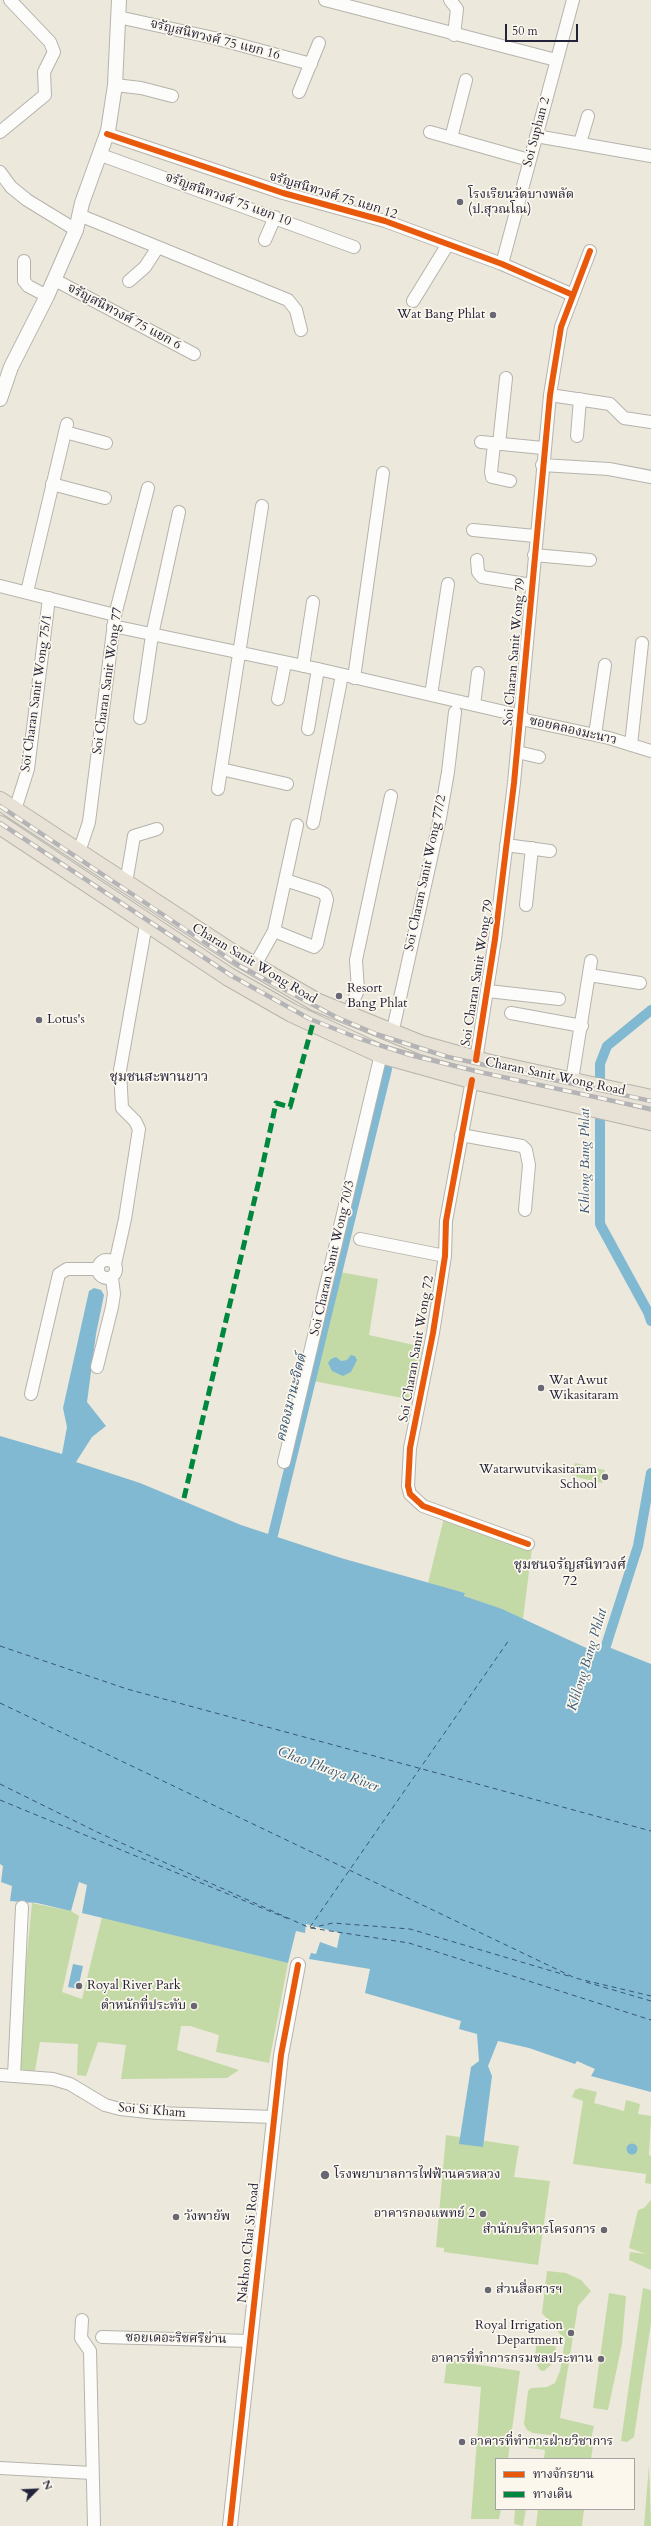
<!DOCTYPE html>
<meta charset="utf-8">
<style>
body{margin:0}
#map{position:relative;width:651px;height:2526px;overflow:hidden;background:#ece8db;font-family:Cardo,"Noto Serif Thai",serif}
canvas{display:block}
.legend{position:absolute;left:495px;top:2458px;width:140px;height:52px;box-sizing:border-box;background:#fbf7ec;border:1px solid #a4a2a5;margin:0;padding:5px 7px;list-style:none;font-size:12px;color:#22223b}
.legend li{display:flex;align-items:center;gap:8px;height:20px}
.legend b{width:20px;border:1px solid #a4a2a5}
.north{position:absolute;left:16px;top:2470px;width:40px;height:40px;-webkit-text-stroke:3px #fbf7ec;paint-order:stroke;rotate:66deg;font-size:11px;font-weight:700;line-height:16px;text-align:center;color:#22223b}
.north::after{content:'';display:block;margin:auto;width:14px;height:18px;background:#22223b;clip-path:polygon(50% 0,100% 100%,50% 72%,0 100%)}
.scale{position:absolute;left:505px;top:24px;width:73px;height:18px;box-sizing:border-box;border:2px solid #22223b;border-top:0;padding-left:5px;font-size:12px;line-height:14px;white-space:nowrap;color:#22223b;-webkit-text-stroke:3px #fbf7ec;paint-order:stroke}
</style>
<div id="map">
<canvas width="651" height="2526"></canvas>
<ul class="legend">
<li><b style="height:5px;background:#e8590c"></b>ทางจักรยาน</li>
<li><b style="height:5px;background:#00873e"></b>ทางเดิน</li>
</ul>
<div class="north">N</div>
<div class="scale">50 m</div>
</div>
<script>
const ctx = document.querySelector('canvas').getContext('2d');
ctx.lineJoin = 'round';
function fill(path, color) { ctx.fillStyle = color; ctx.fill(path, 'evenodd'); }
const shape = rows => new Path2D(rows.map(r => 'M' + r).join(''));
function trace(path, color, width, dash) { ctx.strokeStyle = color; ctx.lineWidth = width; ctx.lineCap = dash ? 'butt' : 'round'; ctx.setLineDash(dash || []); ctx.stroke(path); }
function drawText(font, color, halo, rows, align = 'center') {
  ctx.font = font + ' Cardo,"Noto Serif Thai",serif'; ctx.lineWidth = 3.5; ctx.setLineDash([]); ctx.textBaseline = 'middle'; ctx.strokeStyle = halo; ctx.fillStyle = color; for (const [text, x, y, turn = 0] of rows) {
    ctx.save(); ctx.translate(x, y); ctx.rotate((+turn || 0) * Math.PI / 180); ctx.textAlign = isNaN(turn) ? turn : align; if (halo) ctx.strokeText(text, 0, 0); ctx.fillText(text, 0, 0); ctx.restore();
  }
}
const green = shape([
 [340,1272,378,1279,369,1335,423,1347,413,1400,313,1381],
 [575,1463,605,1470,602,1483,572,1476],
 [444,1518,532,1548,523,1619,464,1596,465,1593,428,1583],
 [32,1903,71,1911,79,1916,62,1992,82,1999,102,1917,288,1963,269,2063,216,2052,219,2035,190,2026,181,2026,177,2050,239,2070,227,2078,121,2079,126,2045,98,2042,86,2076,77,2075,78,2044,40,2042,35,2071,16,2069],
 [580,2088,597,2092,594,2103,624,2111,626,2100,640,2104,638,2114,651,2116,649,2155,651,2156,651,2184,645,2183,646,2174,573,2164,583,2101,572,2097,575,2090],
 [446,2135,519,2146,514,2177,550,2181,538,2265,444,2252,444,2248,436,2247],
 [651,2200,651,2270,629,2260,630,2252,646,2254,629,2248,638,2210,644,2208],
 [547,2271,566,2273,581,2280,591,2291,578,2306,560,2418,594,2426,591,2440,533,2433,527,2430,524,2424,528,2391,531,2388,547,2387,555,2383,560,2371,565,2340,542,2313],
 [643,2288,651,2290,651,2323,634,2437,627,2442,621,2441],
 [609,2293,626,2296,622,2344,608,2410,593,2408],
 [544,2337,553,2340,556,2348,553,2363,544,2371,540,2370,534,2360,537,2342],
 [447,2360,520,2371,508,2459,496,2459,496,2509,501,2509,499,2519,471,2519,481,2387,444,2383],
 [529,2439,593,2445,591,2459,544,2459,545,2450,528,2448],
 [649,2465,651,2526,644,2526],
 [515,2509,526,2509,523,2526,514,2524],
 [538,2509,584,2509,582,2526,536,2526]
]);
const water = shape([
 [94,1288,101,1290,104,1295,96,1334,87,1402,106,1426,92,1437,76,1462,140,1483,241,1525,341,1558,465,1593,464,1596,502,1609,595,1652,601,1644,651,1664,651,2092,591,2076,595,2069,577,2061,575,2064,529,2048,498,2041,488,2066,492,2076,483,2147,459,2144,471,2067,479,2061,477,2034,459,2029,461,2021,365,1993,370,1969,309,1959,311,1953,316,1954,320,1942,337,1948,340,1933,306,1924,305,1933,296,1931,288,1963,82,1913,87,1885,79,1882,71,1911,37,1903,10,1901,12,1886,1,1882,3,1866,0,1864,0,1436,62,1454,67,1427,63,1408,89,1291],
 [351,1355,355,1356,357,1360,351,1372,343,1376,332,1371,328,1363,331,1359,336,1357,341,1361,347,1360],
 [73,1964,83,1966,78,1989,68,1987],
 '626.5 2149a5.5 5.5 0 1 1 11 0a5.5 5.5 0 1 1-11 0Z'
]);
const canal = shape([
 [651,1010,607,1046,600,1064,600,1224,648,1312,651,1321],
 [270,1547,387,1069],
 [602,1658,638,1546,651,1473]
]);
const ferry = shape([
 [0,1646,127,1689,651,1831],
 [0,1703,575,1978,651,1996],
 [0,1784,97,1832,310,1928,333,1923,410,1929,572,1977],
 [0,1800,291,1920],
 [310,1927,509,1640],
 [311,1928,409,1943,651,2020],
 [586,1982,651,2001]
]);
const minor = shape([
 [325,0,556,60],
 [450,0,457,9,454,35],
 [118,17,214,38,311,64],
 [115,85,141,88,172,96],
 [299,92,319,43],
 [0,132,45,95,44,72,54,52,50,42,10,0],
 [430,132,529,160],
 [107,134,283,193,385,221,502,264,573,295],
 [536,136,651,156],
 [451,138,466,80],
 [580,143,588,116],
 [101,155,354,247],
 [0,172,11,187,27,200,76,230],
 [79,215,288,300,296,310,301,330],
 [265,240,275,217],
 [24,261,24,281,28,286,47,296],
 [502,264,573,0],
 [55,280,194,354],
 [129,281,145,267,158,247],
 [413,301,448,244],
 [550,395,610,404,624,418,651,422],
 [65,432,106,443],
 [577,436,580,399],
 [481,442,543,448],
 [494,444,491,472,492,477,510,481],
 [499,444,506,378],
 [542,465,609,469,651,477],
 [52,484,105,498],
 [473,530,535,536],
 [534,555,590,560],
 [477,560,478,572,482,577,532,585],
 [0,586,115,615],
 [27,592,67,424],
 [113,626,318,669,522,716],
 [303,666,313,602],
 [354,678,383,473],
 [431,695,448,584],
 [278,699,285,663],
 [474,705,478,673],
 [140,718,152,635,179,512],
 [521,719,609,738,651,751],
 [308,729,318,669],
 [595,735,605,665],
 [631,745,642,643],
 [517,752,539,757],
 [221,769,287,784],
 [218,789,262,506],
 [15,810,28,769,49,598],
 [313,823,342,675],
 [506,845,550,851],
 [77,851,82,843,89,822,115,615,148,488],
 [126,883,134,836,157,829],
 [526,905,532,848],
 [274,931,314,947,317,944,327,900,325,894,319,891,285,880],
 [254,967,274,931,297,825],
 [589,975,640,983],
 [488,991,559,999],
 [511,1013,582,1026],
 [347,1016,358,990,356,960,391,796],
 [392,1034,440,818,448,772,455,712],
 [476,1060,495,939,514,783,550,395,561,327,590,251],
 [472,1080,446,1221,445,1256,433,1333,410,1448,408,1486,410,1494,423,1506,528,1544],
 [572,1080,591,961],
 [461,1135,522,1146,526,1150,529,1165,525,1210],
 [360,1239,445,1256],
 '98 1269a9 9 0 1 1 18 0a9 9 0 1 1-18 0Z',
 [115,1264,125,1219,139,1129,135,1121,122,1108,120,1070,146,924],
 [97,1367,112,1307,114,1294,112,1278],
 [31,1394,59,1274,67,1269,98,1269],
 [284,1462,381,1054],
 [1,2075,53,2079,70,2084,105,2105,120,2109,157,2113,274,2117],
 [14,2076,22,1907],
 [82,2320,81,2338,90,2351,94,2526],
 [102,2337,250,2341],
 [0,2468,92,2473]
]);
const tertiary = shape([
 [0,399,11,367,47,296,76,230,82,203,108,131,115,85,119,0],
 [230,2526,281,2055,298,1965]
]);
const primary = shape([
 [0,801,235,955,316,1002,422,1045,486,1063,651,1099],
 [0,825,229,977,292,1013,381,1054,482,1082,651,1121]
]);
const rail = shape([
 [0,806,240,966,336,1017,376,1034,448,1057,651,1101],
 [0,823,232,976,310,1019,358,1038,410,1055,484,1073,651,1109]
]);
const quiet = shape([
 [184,1498,262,1168,276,1103,290,1107,313,1023]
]);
const cycleway = shape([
 [107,134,283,193,385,221,502,264,573,295],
 [476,1060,495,939,514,783,550,395,561,327,590,251],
 [472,1080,446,1221,445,1256,433,1333,410,1448,408,1486,410,1494,423,1506,528,1544],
 [230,2526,281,2055,298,1965]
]);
const markers = [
 [460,202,4,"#696773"],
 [493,315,4,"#696773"],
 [339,996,4,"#696773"],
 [39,1020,4,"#696773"],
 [541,1388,4,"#696773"],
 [605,1477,4,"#696773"],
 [79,1986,4,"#696773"],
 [194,2006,4,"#696773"],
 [325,2175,5,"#696773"],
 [483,2214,4,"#696773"],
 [176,2217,4,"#696773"],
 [604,2230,4,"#696773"],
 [488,2290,4,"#696773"],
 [571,2333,4,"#696773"],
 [601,2359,4,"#696773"],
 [462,2442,4,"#696773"]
];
const streetNames = [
 ["จรัญสนิทวงศ์ 75 แยก 16",215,40,14],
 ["Soi Suphan 2",537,132,-75],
 ["จรัญสนิทวงศ์ 75 แยก 12",333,196,17],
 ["จรัญสนิทวงศ์ 75 แยก 10",228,200,20],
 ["จรัญสนิทวงศ์ 75 แยก 6",124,317,28],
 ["Soi Charan Sanit Wong 79",515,652,-85],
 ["Soi Charan Sanit Wong 77",108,681,-82],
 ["Soi Charan Sanit Wong 75/1",37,693,-82],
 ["ซอยคลองมะนาว",573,731,13],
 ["Soi Charan Sanit Wong 77/2",426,873,-78],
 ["Charan Sanit Wong Road",254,964,31],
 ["Soi Charan Sanit Wong 79",478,973,-81],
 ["Charan Sanit Wong Road",555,1077,12],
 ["Soi Charan Sanit Wong 70/3",333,1258,-77],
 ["Soi Charan Sanit Wong 72",417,1349,-80],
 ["Soi Si Kham",152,2111,5],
 ["Nakhon Chai Si Road",249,2243,-84],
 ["ซอยเดอะริชศรีย่าน",176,2339,1]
];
const poiNames = [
 ["โรงเรียนวัดบางพลัด",468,195],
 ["(ป.สุวณโณ)",468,210],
 ["Wat Bang Phlat",485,315,"right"],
 ["Resort",347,989],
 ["Bang Phlat",347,1004],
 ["Lotus's",47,1020],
 ["Wat Awut",549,1381],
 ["Wikasitaram",549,1396],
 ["Watarwutvikasitaram",597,1470,"right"],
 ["School",597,1485,"right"],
 ["Royal River Park",87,1986],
 ["ตำหนักที่ประทับ",186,2006,"right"],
 ["โรงพยาบาลการไฟฟ้านครหลวง",334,2175],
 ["อาคารกองแพทย์ 2",475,2214,"right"],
 ["วังพายัพ",184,2217],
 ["สำนักบริหารโครงการ",596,2230,"right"],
 ["ส่วนสื่อสารฯ",496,2290],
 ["Royal Irrigation",563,2326,"right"],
 ["Department",563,2341,"right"],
 ["อาคารที่ทำการกรมชลประทาน",593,2359,"right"],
 ["อาคารที่ทำการฝ่ายวิชาการ",470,2442]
];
const neighbourhoodNames = [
 ["ชุมชนสะพานยาว",159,1078],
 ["ชุมชนจรัญสนิทวงศ์",570,1566],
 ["72",570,1582]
];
const waterNames = [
 ["Khlong Bang Phlat",586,1161,-90],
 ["คลองมานะจิตต์",292,1398,-76],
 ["Khlong Bang Phlat",588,1660,-73],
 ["Chao Phraya River",328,1770,20]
];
fill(green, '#c4daa6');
fill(water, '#82b9d2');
trace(canal, '#82b9d2', 10);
trace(ferry, '#365676', 1, [5, 4]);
trace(minor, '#b6b3ad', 14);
trace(tertiary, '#b6b3ad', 16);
trace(primary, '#b6b3ad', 20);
trace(minor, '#fcfcfa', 12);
trace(tertiary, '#fcfcfa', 14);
trace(primary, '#e8e2d6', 18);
trace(rail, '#b4b3b5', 4.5);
trace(rail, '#fbf7ec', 3, [9]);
trace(quiet, '#00873e', 5, [10, 5]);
trace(cycleway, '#e8590c', 6);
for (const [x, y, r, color] of markers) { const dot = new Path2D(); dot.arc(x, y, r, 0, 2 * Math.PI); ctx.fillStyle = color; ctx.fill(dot); trace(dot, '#fbf7ec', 1.5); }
drawText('13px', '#22223b', '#fbf7ec', streetNames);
drawText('13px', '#22223b', '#fbf7ec', poiNames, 'left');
drawText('14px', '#22223b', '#fbf7ec', neighbourhoodNames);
drawText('italic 14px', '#365676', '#fbf7ec', waterNames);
</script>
